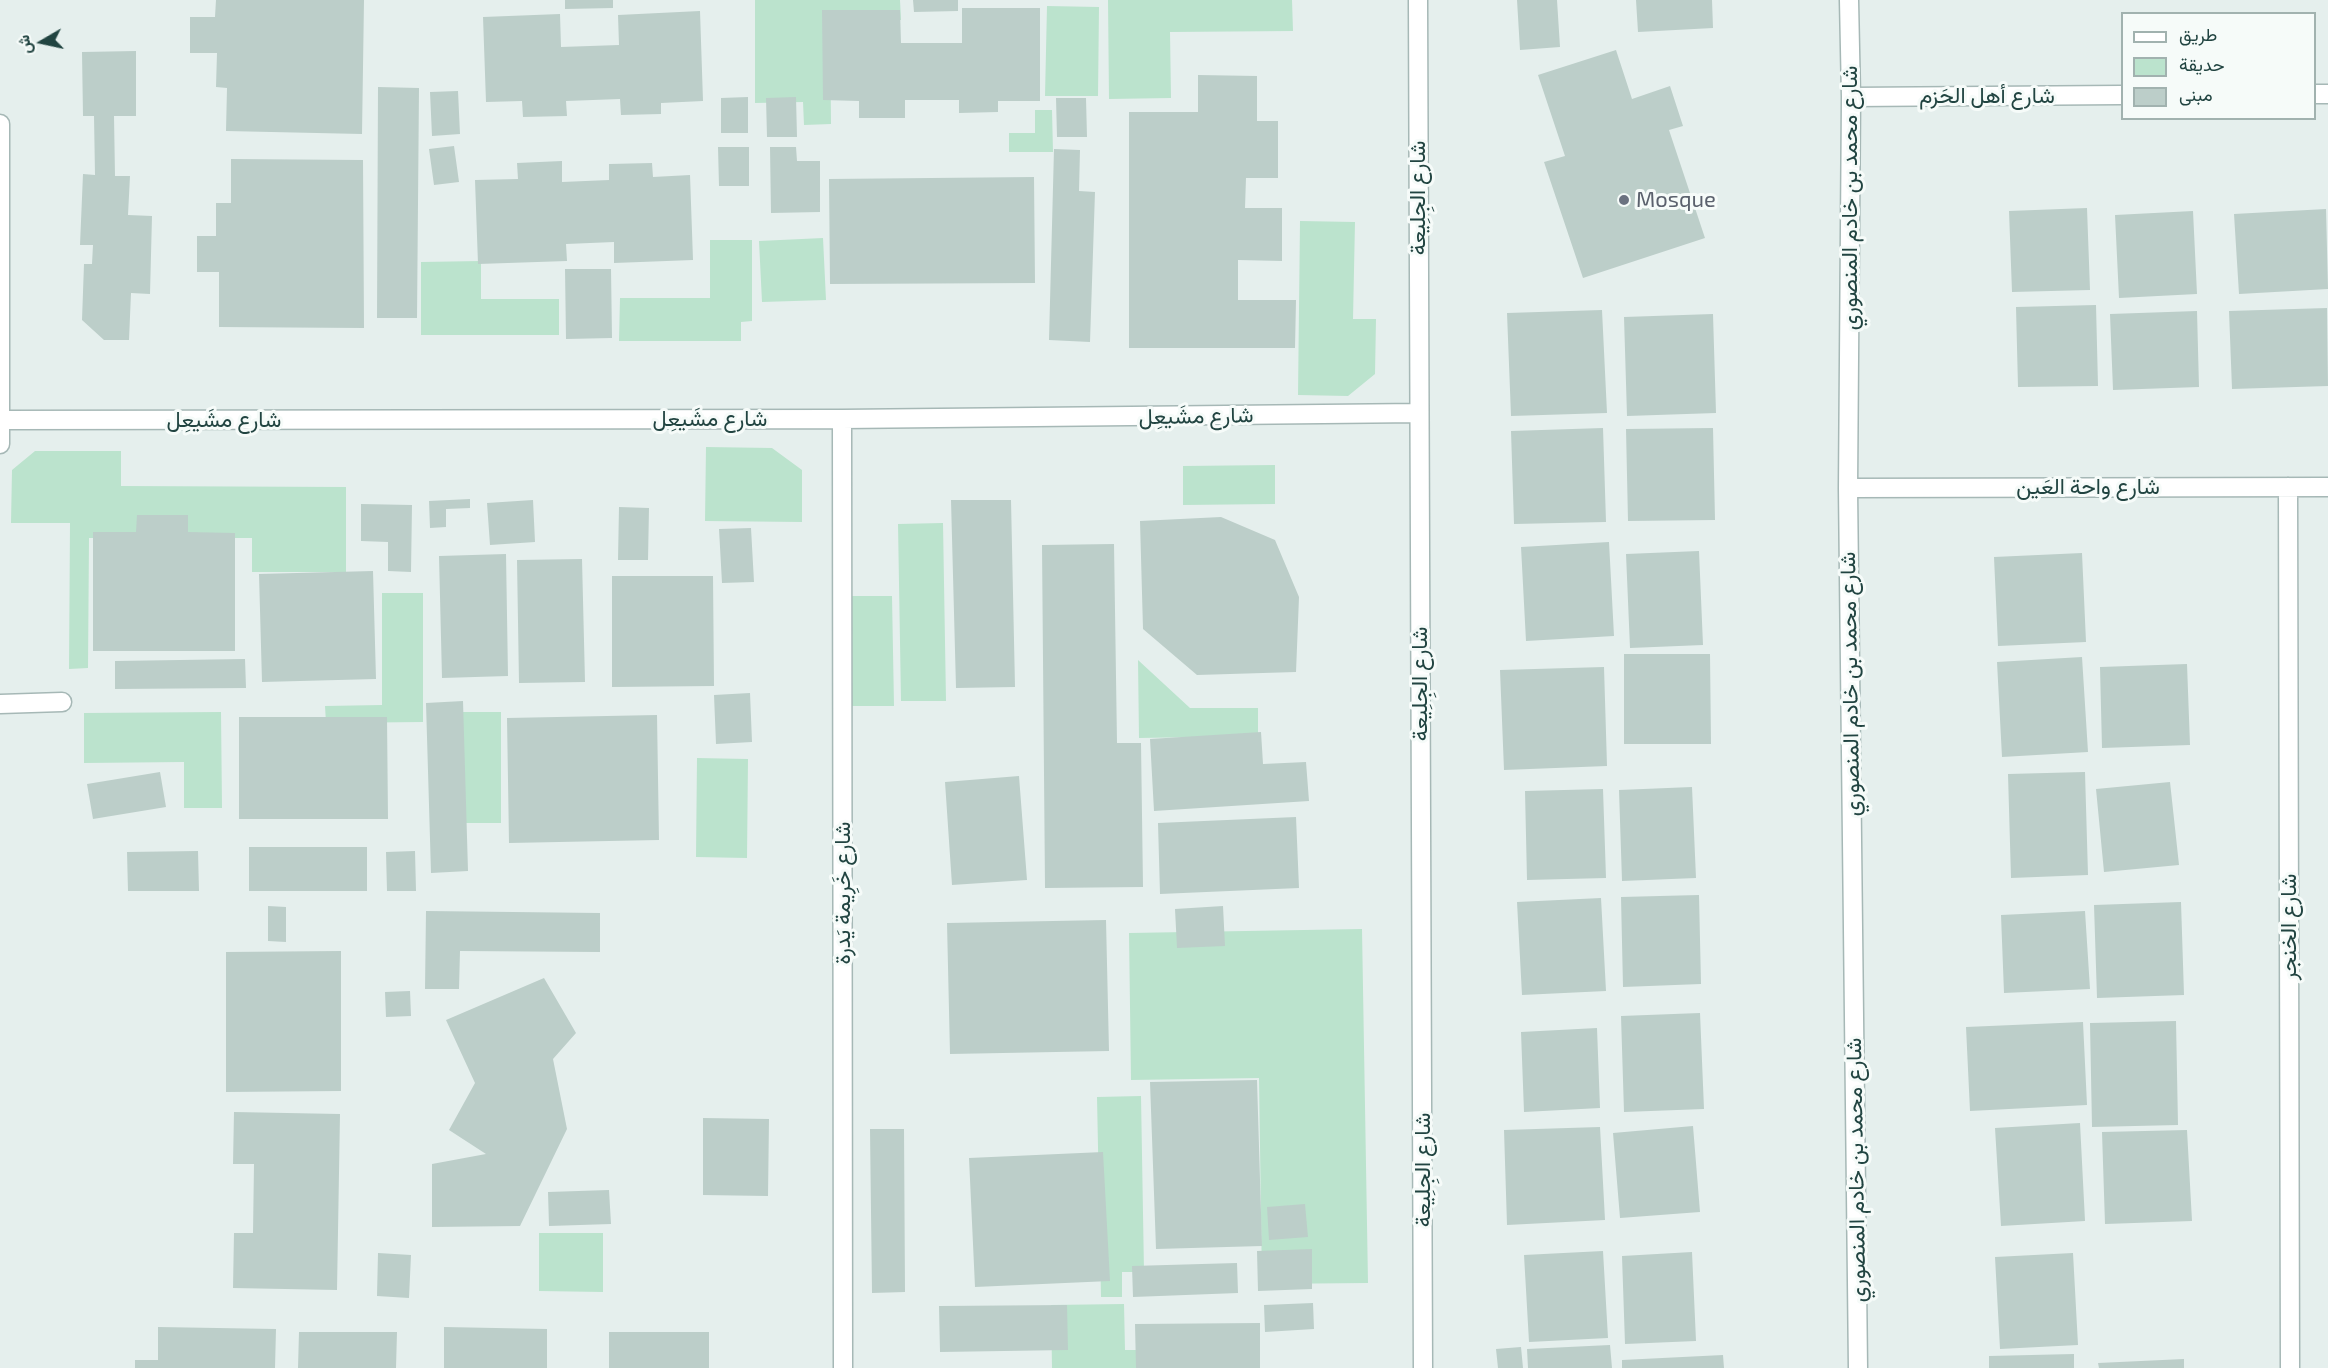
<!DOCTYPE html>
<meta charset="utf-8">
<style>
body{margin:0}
#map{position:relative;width:2328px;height:1368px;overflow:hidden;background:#e5efed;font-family:"Exo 2",Vazirmatn,sans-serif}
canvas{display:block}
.legend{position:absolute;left:2121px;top:12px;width:195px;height:108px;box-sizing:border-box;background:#f6fbf9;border:2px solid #a1b2af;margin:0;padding:8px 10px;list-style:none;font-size:18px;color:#214441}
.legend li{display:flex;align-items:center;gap:12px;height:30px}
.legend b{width:30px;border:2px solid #a1b2af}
.north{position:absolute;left:12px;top:12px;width:60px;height:60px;-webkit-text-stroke:4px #f6fbf9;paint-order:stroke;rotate:261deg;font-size:16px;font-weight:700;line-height:24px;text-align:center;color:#214441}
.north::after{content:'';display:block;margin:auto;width:21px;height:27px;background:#214441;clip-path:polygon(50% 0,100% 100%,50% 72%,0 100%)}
</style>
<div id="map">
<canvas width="2328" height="1368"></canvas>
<ul class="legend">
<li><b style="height:8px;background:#fff"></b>طريق</li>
<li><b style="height:16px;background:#bbe3cd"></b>حديقة</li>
<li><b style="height:16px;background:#bccec9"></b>مبنى</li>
</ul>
<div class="north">ش</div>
</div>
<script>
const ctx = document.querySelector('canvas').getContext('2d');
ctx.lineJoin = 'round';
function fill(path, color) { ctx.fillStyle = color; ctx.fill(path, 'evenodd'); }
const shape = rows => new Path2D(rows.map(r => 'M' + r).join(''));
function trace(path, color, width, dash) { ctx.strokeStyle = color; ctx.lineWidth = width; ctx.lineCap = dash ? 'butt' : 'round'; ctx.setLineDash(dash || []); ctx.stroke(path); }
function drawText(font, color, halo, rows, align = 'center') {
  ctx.font = font + ' "Exo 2",Vazirmatn,sans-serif'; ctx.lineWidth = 6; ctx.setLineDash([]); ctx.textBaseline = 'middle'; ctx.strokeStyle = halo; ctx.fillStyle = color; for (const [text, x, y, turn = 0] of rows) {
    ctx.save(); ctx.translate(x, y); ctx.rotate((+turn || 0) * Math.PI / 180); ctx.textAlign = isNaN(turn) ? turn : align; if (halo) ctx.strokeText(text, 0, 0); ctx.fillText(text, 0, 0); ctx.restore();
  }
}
const green = shape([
 [755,0,900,0,901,20,830,20,831,124,804,125,803,102,755,103],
 [1108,0,1292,0,1293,31,1170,32,1171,98,1109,99],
 [1047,6,1099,7,1098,96,1045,96],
 [1035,110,1052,110,1053,152,1009,152,1009,133,1035,133],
 [1300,221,1355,222,1353,319,1376,319,1375,374,1348,396,1298,395],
 [823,238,826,300,762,302,759,241],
 [710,240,752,240,752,321,741,322,741,341,619,341,620,298,710,298],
 [481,261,481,299,559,299,559,335,421,335,421,262],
 [706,447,772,448,802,470,802,522,705,521],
 [35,451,121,451,121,486,346,487,346,572,252,572,252,538,89,538,88,668,69,669,70,523,11,523,12,470],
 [1275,465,1275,504,1183,505,1183,466],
 [943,523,946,701,901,701,898,524],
 [382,593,423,593,423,722,326,723,325,706,382,705],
 [851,596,892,596,894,706,852,706],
 [1138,660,1190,708,1258,708,1258,736,1139,738],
 [221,712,222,808,184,808,184,762,84,763,84,713],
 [437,712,501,712,501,823,437,823],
 [697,758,748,759,747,858,696,857],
 [1362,929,1368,1283,1262,1284,1259,1078,1131,1080,1129,933],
 [1141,1096,1144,1272,1122,1272,1122,1297,1101,1297,1097,1097],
 [539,1233,603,1233,603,1292,539,1291],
 [1124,1304,1125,1350,1145,1350,1145,1368,1052,1368,1051,1305]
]);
const building = shape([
 [216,0,364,0,362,134,226,131,227,88,216,87,217,53,190,53,190,17,215,17],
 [565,0,613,0,613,8,565,9],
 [913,0,958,0,958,11,914,12],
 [1517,0,1557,0,1560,47,1520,50],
 [1636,0,1712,0,1713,28,1638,32],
 [962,8,1040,8,1040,101,998,101,998,112,959,113,959,100,905,100,905,118,859,118,859,101,823,100,822,10,900,10,901,43,962,43],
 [700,11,703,101,661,103,661,114,621,115,620,99,566,101,567,116,523,117,522,101,486,102,483,17,560,14,561,47,619,45,618,15],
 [1616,50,1632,99,1670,86,1683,126,1669,130,1705,238,1583,278,1544,162,1565,156,1538,75],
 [136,51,136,116,114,116,115,176,130,176,128,215,152,216,150,294,131,293,129,340,104,340,82,320,84,264,92,264,93,245,80,245,83,174,95,175,94,116,83,116,82,52],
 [1198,75,1257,76,1257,121,1278,121,1278,178,1246,178,1245,208,1282,208,1282,261,1238,260,1238,300,1296,300,1295,348,1129,348,1129,112,1198,112],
 [378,87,419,88,417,318,377,318],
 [458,91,460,134,432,136,430,92],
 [748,97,748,133,721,133,721,98],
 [796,97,797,137,767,137,766,98],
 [1056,98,1086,98,1087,137,1057,137],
 [454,146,459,182,434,185,429,149],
 [718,147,749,147,749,186,719,186],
 [770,147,796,147,797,161,820,161,820,212,771,213],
 [1054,149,1080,150,1079,191,1095,192,1090,342,1049,340],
 [231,159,363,160,364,328,219,327,219,272,197,272,197,236,216,236,216,203,231,203],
 [562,161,562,182,609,180,609,164,652,163,653,177,690,175,693,260,614,263,614,242,566,244,567,261,478,264,475,180,518,179,517,163],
 [1034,177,1035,283,830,284,829,179],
 [2087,208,2090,290,2012,292,2009,211],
 [2326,209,2328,289,2239,294,2234,214],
 [2193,211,2197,294,2119,298,2115,215],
 [565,269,611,269,612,338,566,339],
 [2096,305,2098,386,2018,387,2016,307],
 [2327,308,2328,386,2232,389,2229,311],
 [1602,310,1607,413,1511,416,1507,313],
 [2197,311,2199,387,2113,390,2110,314],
 [1713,314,1716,413,1627,416,1624,317],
 [1603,428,1606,522,1514,524,1511,431],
 [1713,428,1715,520,1628,521,1626,429],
 [470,499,470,508,446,509,446,527,430,528,429,501],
 [533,500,535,542,490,545,487,503],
 [951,500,1011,500,1015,687,956,688],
 [361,504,412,505,411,572,388,571,388,542,361,541],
 [619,507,649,508,648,560,618,560],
 [137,515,188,515,188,532,235,533,235,651,93,651,93,532,136,532],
 [1221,517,1275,540,1299,597,1296,672,1197,675,1143,629,1140,521],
 [751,528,754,582,722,583,719,529],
 [1609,542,1614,636,1526,641,1521,547],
 [1114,544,1117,743,1141,743,1143,887,1045,888,1042,545],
 [1699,551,1703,645,1630,648,1626,554],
 [2082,553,2086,642,1998,646,1994,557],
 [506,554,508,676,442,678,439,556],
 [582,559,585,682,519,683,517,560],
 [373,571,376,679,262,682,259,574],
 [612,576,713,576,714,686,612,687],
 [1624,654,1710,654,1711,744,1624,744],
 [2082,657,2088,752,2002,757,1997,662],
 [245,659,246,688,115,689,115,661],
 [2187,664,2190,745,2102,748,2100,667],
 [1604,667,1607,766,1504,770,1500,670],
 [750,693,752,742,716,744,714,695],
 [463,701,468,871,431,873,426,703],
 [657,715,659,840,509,843,507,718],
 [239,717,387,717,388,819,239,819],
 [1261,732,1263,764,1306,762,1309,801,1154,811,1150,739],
 [160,772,166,807,93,819,87,784],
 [2085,772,2088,875,2011,878,2008,774],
 [1019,776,1027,880,952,885,945,782],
 [2170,782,2179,865,2104,872,2096,789],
 [1692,787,1696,878,1622,881,1619,790],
 [1603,789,1606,878,1527,880,1525,791],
 [1296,817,1299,888,1160,894,1158,823],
 [249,847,367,847,367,891,249,891],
 [198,851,199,891,128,891,127,852],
 [415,851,416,891,387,891,386,852],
 [1699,895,1701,984,1623,987,1621,897],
 [1601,898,1606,991,1522,995,1517,902],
 [2181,902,2184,995,2097,998,2094,905],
 [268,906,286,907,286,942,268,941],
 [1223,906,1225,946,1177,948,1175,909],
 [426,911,600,913,600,952,460,951,459,989,425,989],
 [2085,911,2090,989,2004,993,2001,915],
 [1106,920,1109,1051,950,1054,947,923],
 [341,951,341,1091,226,1092,226,952],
 [544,978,576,1033,553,1059,567,1129,520,1226,432,1227,432,1164,486,1154,449,1130,475,1083,446,1020],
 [410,991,411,1016,386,1017,385,992],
 [1700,1013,1704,1109,1624,1112,1621,1016],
 [2176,1021,2178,1125,2092,1127,2090,1023],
 [2083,1022,2087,1105,1970,1111,1966,1027],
 [1597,1028,1600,1108,1524,1112,1521,1032],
 [1257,1080,1262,1246,1156,1249,1150,1082],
 [234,1112,340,1114,337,1290,233,1288,234,1233,253,1233,254,1164,233,1164],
 [703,1118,769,1119,768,1196,703,1195],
 [2080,1123,2085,1221,2001,1226,1995,1128],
 [1693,1126,1700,1212,1620,1218,1613,1133],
 [1600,1127,1605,1220,1507,1225,1504,1130],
 [870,1129,904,1129,905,1292,872,1293],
 [2187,1130,2192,1221,2105,1224,2102,1132],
 [1103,1152,1110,1281,975,1287,969,1158],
 [609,1190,611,1224,549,1226,548,1192],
 [1305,1204,1308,1237,1269,1240,1267,1207],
 [1312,1249,1312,1289,1258,1291,1257,1251],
 [1603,1251,1608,1338,1529,1342,1524,1255],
 [1692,1252,1696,1341,1625,1344,1622,1256],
 [378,1253,411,1255,409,1298,377,1296],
 [2073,1253,2078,1345,2000,1349,1995,1257],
 [1237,1263,1238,1293,1133,1297,1132,1266],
 [1313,1303,1314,1329,1265,1332,1264,1305],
 [1067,1305,1068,1350,940,1352,939,1306],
 [1260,1323,1260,1368,1136,1368,1135,1324],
 [158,1327,276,1329,275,1368,135,1368,135,1360,158,1360],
 [444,1327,547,1329,547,1368,444,1368],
 [299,1332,397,1332,396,1368,298,1368],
 [609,1332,709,1332,709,1368,609,1368],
 [1610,1345,1612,1368,1528,1368,1527,1349],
 [1521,1347,1523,1368,1498,1368,1496,1349],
 [2074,1354,2074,1368,1989,1368,1989,1356],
 [1723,1355,1724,1368,1622,1368,1622,1360],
 [2184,1359,2184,1368,2099,1368,2098,1363]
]);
const minor = shape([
 [1418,0,1423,1368],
 [1849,0,1851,97,1848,488,1858,1368],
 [2314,94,2328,94],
 [1851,97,2122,95],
 [0,124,0,444],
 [842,419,843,1368],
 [0,420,842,419,1419,413],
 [2288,487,2290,1368],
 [1848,488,2328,487],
 [0,704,62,702]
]);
const markers = [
 [1624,200,6,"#6b7280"]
];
const streetNames = [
 ["شارع أهل الحَزم",1987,96],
 ["شارع الجِلِيعة",1418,198,-90],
 ["شارع محمد بن خادم المنصوري",1850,198,-90],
 ["شارع مشَيعِل",1196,416,-1],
 ["شارع مشَيعِل",710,419],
 ["شارع مشَيعِل",224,420],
 ["شارع واحة العَين",2088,487],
 ["شارع الجِلِيعة",1420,684,-90],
 ["شارع محمد بن خادم المنصوري",1850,684,-91],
 ["شارع خَرِيمة يَدرة",843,893,-90],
 ["شارع الخنجر",2289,927,-90],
 ["شارع الجِلِيعة",1423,1170,-90],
 ["شارع محمد بن خادم المنصوري",1856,1170,-91]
];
const worshipNames = [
 ["Mosque",1636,200]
];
fill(green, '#bbe3cd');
fill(building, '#bccec9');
trace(minor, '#a6b8b6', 21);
trace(minor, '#fff', 18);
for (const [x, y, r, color] of markers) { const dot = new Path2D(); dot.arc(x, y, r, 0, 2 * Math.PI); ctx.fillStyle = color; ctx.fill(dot); trace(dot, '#f6fbf9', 2); }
drawText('22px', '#214441', '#f6fbf9', streetNames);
drawText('22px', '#5b616d', '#f6fbf9', worshipNames, 'left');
</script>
